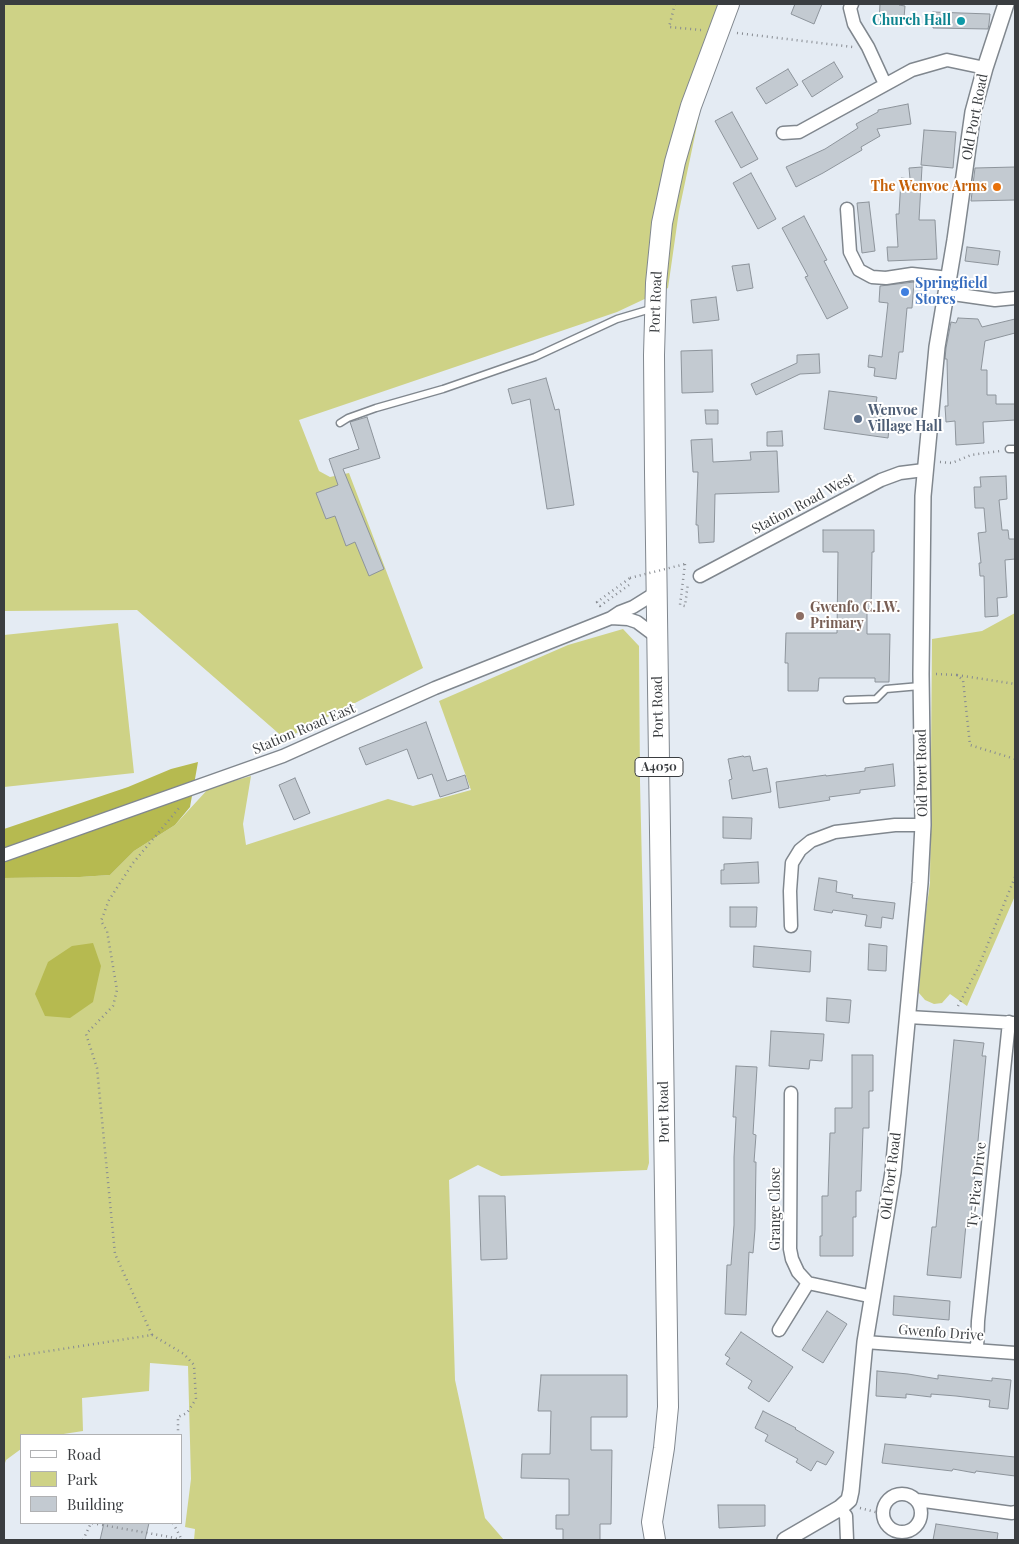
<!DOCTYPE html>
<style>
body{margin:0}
#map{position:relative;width:1019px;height:1544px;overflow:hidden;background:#e4ebf3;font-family:"Playfair Display",serif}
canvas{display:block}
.frame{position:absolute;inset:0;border:5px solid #3a3d40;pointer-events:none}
.legend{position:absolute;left:20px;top:1434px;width:162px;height:90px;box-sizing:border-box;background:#fff;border:1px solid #b0b1b3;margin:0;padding:6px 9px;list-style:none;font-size:15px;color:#3a3d40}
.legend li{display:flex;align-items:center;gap:10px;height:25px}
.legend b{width:25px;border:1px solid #b0b1b3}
</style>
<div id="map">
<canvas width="1019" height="1544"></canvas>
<div class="frame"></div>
<ul class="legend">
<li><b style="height:6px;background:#fff"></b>Road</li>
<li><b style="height:14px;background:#ced286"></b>Park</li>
<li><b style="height:14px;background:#c3cad1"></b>Building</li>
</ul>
</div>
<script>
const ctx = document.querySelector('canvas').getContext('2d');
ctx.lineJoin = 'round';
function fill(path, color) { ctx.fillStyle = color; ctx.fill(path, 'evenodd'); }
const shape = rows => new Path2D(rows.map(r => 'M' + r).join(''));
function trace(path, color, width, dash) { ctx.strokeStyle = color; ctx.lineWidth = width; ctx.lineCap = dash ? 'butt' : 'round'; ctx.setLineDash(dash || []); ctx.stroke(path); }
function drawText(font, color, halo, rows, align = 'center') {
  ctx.font = font + ' "Playfair Display",serif'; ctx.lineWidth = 4; ctx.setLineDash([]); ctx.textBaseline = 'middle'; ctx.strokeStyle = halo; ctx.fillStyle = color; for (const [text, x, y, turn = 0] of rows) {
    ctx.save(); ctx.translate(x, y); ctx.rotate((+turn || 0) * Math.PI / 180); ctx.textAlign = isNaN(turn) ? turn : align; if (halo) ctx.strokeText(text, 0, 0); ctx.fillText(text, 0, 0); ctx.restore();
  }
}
const green = shape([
 [4,4,737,4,705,88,679,211,668,288,617,312,299,420,319,471,330,477,349,473,423,668,285,739,137,610,4,611],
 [1015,613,1015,896,967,1006,950,994,942,1003,934,1004,925,1000,919,993,921,948,930,883,932,639,982,631],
 [118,623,134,773,4,787,4,635],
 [623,629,639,646,640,782,649,1163,647,1170,501,1176,478,1165,449,1180,455,1380,485,1518,504,1540,194,1540,195,1529,185,1527,191,1479,188,1366,150,1363,149,1391,82,1398,83,1431,57,1435,21,1435,21,1449,6,1460,4,1466,4,878,80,877,110,875,134,851,175,825,209,788,251,776,243,824,246,845,388,799,413,806,471,790,439,701,568,645]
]);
const forest = shape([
 [198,762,190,807,175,825,134,851,110,875,80,877,4,878,4,829,128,787,171,769],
 [93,943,101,966,93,1002,70,1018,45,1016,35,994,48,962,72,946]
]);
const building = shape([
 [795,4,822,4,814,24,791,14,795,4],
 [880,4,899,4,899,5,905,6,904,18,898,18,897,25,879,24,880,4],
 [933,12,990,14,989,24,988,29,933,28,933,12],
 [834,62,843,77,812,97,802,81,834,62],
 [788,69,798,85,766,104,756,88,788,69],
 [908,104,911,124,877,129,880,136,861,147,862,150,823,173,796,187,786,167,825,149,858,128,856,124,878,112,878,110,908,104],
 [732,112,758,159,741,168,715,121,732,112],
 [924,130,956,132,953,168,921,165,924,130],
 [922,167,919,220,935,220,937,259,888,261,887,247,898,247,896,214,899,214,901,178,910,179,909,168,922,167],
 [1015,167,1015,200,971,201,975,168,1015,167],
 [751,173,776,219,758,229,733,183,751,173],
 [869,202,875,251,862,253,857,203,869,202],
 [804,216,827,260,824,261,848,308,827,319,805,277,808,276,782,228,804,216],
 [967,247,1000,251,998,265,965,261,967,247],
 [749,264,753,288,737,291,732,266,749,264],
 [914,282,912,308,907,308,903,352,899,352,896,379,874,376,875,368,868,367,869,355,882,357,888,303,879,302,880,286,914,282],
 [716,297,719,320,693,323,691,300,716,297],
 [958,318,978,319,982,327,1015,319,1015,333,985,341,981,370,987,370,987,395,996,395,996,404,1015,404,1015,420,983,422,984,443,956,445,955,421,946,422,945,406,948,406,947,359,945,359,946,348,951,322,956,323,958,318],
 [712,350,713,392,682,393,681,351,712,350],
 [819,354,820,373,800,374,756,395,751,384,797,363,797,355,819,354],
 [546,378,555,410,559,409,574,505,547,509,530,399,512,404,508,389,546,378],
 [829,391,877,397,875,409,891,412,888,438,824,429,829,391],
 [705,410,718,410,718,424,706,424,705,410],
 [367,417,380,458,343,469,384,569,369,576,355,542,346,546,335,516,326,519,316,493,338,485,329,459,359,449,350,422,367,417],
 [782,431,783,446,767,446,767,432,782,431],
 [712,439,713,462,751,460,750,452,777,451,779,492,715,494,714,542,699,543,698,525,696,525,698,472,693,472,691,440,712,439],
 [1006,476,1007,499,999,500,1002,530,1008,530,1009,539,1015,539,1015,559,1005,560,1007,597,997,598,998,616,985,617,984,576,980,576,979,563,981,563,978,533,986,532,984,508,975,508,974,487,981,487,980,477,1006,476],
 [823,530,874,530,874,552,872,552,871,609,867,609,867,634,890,634,889,682,875,682,875,678,819,678,818,691,788,691,788,663,785,663,786,633,837,633,838,552,823,552,823,530],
 [426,722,447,781,465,775,469,788,440,797,432,774,418,779,407,749,366,765,359,748,426,722],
 [743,756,744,757,750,756,753,771,767,768,771,792,732,799,729,780,732,779,728,759,743,756],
 [893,764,895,786,860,790,860,793,829,797,830,800,779,808,776,782,826,775,826,776,865,771,865,768,893,764],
 [295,778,310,813,294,820,279,785,295,778],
 [723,817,752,818,751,839,723,838,723,817],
 [758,862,759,883,721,884,721,870,724,870,724,864,758,862],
 [819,878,837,881,836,892,853,895,852,898,895,903,893,919,882,917,881,928,865,926,867,915,833,910,832,913,814,910,819,878],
 [730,907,757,907,756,927,730,927,730,907],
 [869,944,887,946,886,971,868,970,869,944],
 [754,946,811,951,810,972,753,967,754,946],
 [827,998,851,1000,849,1023,826,1021,827,998],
 [771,1031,824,1034,822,1061,810,1060,809,1069,769,1066,771,1031],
 [954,1040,984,1043,982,1056,986,1056,970,1225,966,1224,961,1278,927,1275,932,1227,936,1227,954,1040],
 [852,1055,873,1055,873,1091,869,1091,869,1128,863,1128,861,1191,856,1191,856,1217,853,1217,853,1256,820,1256,820,1236,822,1236,822,1196,828,1196,830,1133,835,1133,835,1108,852,1108,852,1055],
 [736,1066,757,1067,753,1134,756,1135,754,1162,756,1162,755,1229,753,1253,749,1252,746,1315,725,1314,727,1265,731,1265,734,1225,734,1157,736,1117,733,1117,736,1066],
 [479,1196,505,1196,507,1259,481,1260,479,1196],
 [894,1296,950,1301,949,1320,893,1315,894,1296],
 [827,1311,847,1324,823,1363,802,1350,827,1311],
 [741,1332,793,1367,769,1402,748,1388,752,1381,726,1364,730,1358,725,1355,741,1332],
 [877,1371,908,1374,938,1379,938,1375,992,1381,992,1378,1011,1380,1008,1409,989,1407,990,1400,956,1396,931,1394,931,1397,906,1394,906,1398,876,1396,877,1371],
 [541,1375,627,1375,627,1417,591,1417,591,1450,612,1450,611,1524,600,1524,600,1540,563,1540,563,1529,556,1529,556,1515,569,1515,569,1479,521,1478,522,1454,550,1454,551,1411,538,1411,541,1375],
 [763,1411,796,1428,795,1429,834,1452,826,1465,817,1461,811,1471,796,1462,798,1459,765,1441,768,1435,755,1428,763,1411],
 [885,1444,1015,1457,1015,1476,976,1471,975,1473,953,1469,952,1471,882,1463,885,1444],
 [718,1505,765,1505,765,1526,719,1528,718,1505],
 [104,1523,149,1523,145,1540,100,1540,104,1523],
 [936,1524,998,1533,997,1540,933,1540,936,1524]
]);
const path = shape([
 [675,4,669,27,701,30],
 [737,33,853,47],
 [940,462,952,463,971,455,1000,451],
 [685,564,680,605,685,606,688,583],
 [629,585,600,606,597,602,630,578],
 [936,674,957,675,963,680,970,745,1015,759],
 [957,675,1015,684],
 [958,1006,978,968,1015,877],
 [152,1335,184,1354,194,1365,196,1399,187,1413,178,1417,178,1435],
 [4,1358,152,1335,115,1254,97,1068,86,1034,113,1006,117,990,107,931,101,921,109,900,133,863,179,808],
 [860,1508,883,1514],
 [173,1523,182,1540],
 [83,1540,91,1523,170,1537,181,1540]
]);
const service = shape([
 [340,423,348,418,376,408,443,389,535,357,617,319,654,308],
 [1009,449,1015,449],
 [847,700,876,699,886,689,920,686]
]);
const minor = shape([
 [852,4,850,8,854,24,868,47,885,84],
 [783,133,799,132,912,70,947,60,985,68],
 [847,209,850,252,859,270,872,277,886,278,912,274,949,278],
 [946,293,995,300,1015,298],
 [700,576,881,480,900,473,924,470],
 [611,618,628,619,637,622,657,637],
 [4,855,283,756,435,688,611,618,620,612,633,607,657,592],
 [791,926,790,891,792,863,800,850,811,841,835,832,895,825,923,825],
 [908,1017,1015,1023],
 [791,1093,790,1249,792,1259,798,1272,808,1283,873,1297],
 [779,1330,808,1283],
 [865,1342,1015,1353],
 [977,1350,978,1321,1009,1022],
 '883 1513a19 19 0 1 1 38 0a19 19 0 1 1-38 0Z',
 [917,1500,1012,1513,1015,1512],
 [840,1508,846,1516,847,1540]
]);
const tertiary = shape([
 [785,1540,840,1508,849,1500,851,1491,865,1342,893,1172,920,883,923,825,921,674,923,496,937,347,955,240,973,112,985,68,1006,4]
]);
const primary = shape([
 [655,1540,652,1522,664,1448,668,1407,655,472,654,355,656,283,662,223,675,162,691,106,729,4]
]);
const pathBridge = shape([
 [630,578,685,564]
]);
const markers = [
 [961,21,5,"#0f9aa8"],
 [997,187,5,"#e8710a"],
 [905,292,5,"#3f7fe0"],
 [858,419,5,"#5c6f8a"],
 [800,616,5,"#8d6e63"]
];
const shields = [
 [659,767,48]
];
const shieldNames = [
 ["A4050",659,767]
];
const cultureNames = [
 ["Church Hall",951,21]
];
const streetNames = [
 ["Old Port Road",975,117,-79],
 ["Port Road",656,302,-88],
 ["Station Road West",803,504,-28],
 ["Port Road",658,707,-91],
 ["Station Road East",304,729,-23],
 ["Old Port Road",922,773,-91],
 ["Port Road",664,1112,-91],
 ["Old Port Road",891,1176,-83],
 ["Ty-Pica Drive",977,1185,-84],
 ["Grange Close",776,1209,-90],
 ["Gwenfo Drive",941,1333,4]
];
const foodNames = [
 ["The Wenvoe Arms",987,187]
];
const shopNames = [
 ["Springfield",915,284],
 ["Stores",915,300]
];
const serviceNames = [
 ["Wenvoe",868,411],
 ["Village Hall",868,427]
];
const educationNames = [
 ["Gwenfo C.I.W.",810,608],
 ["Primary",810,624]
];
fill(green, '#ced286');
fill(forest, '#b6ba50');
fill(building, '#c3cad1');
trace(building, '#8d949b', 1);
trace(service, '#80878e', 9);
trace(minor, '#80878e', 15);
trace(tertiary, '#80878e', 18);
trace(primary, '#80878e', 22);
trace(path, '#878b91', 2.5, [1, 4]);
trace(service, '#fff', 6);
trace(minor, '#fff', 12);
trace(tertiary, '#fff', 15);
trace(primary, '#fff', 20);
trace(pathBridge, '#878b91', 2.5, [1, 4]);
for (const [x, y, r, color] of markers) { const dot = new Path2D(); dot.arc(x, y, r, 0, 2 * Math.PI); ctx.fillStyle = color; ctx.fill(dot); trace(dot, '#fff', 2); }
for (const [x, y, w] of shields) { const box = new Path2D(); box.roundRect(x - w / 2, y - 9.5, w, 19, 4); ctx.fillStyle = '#fff'; ctx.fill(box); trace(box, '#3a3d40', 1); }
drawText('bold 12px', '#3a3d40', null, shieldNames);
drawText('bold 14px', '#0d838f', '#fff', cultureNames, 'right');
drawText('14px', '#3a3d40', '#fff', streetNames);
drawText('bold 14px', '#c56008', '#fff', foodNames, 'right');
drawText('bold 14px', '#366cbe', '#fff', shopNames, 'left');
drawText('bold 14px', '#4e5e75', '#fff', serviceNames, 'left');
drawText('bold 14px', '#785e54', '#fff', educationNames, 'left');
</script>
